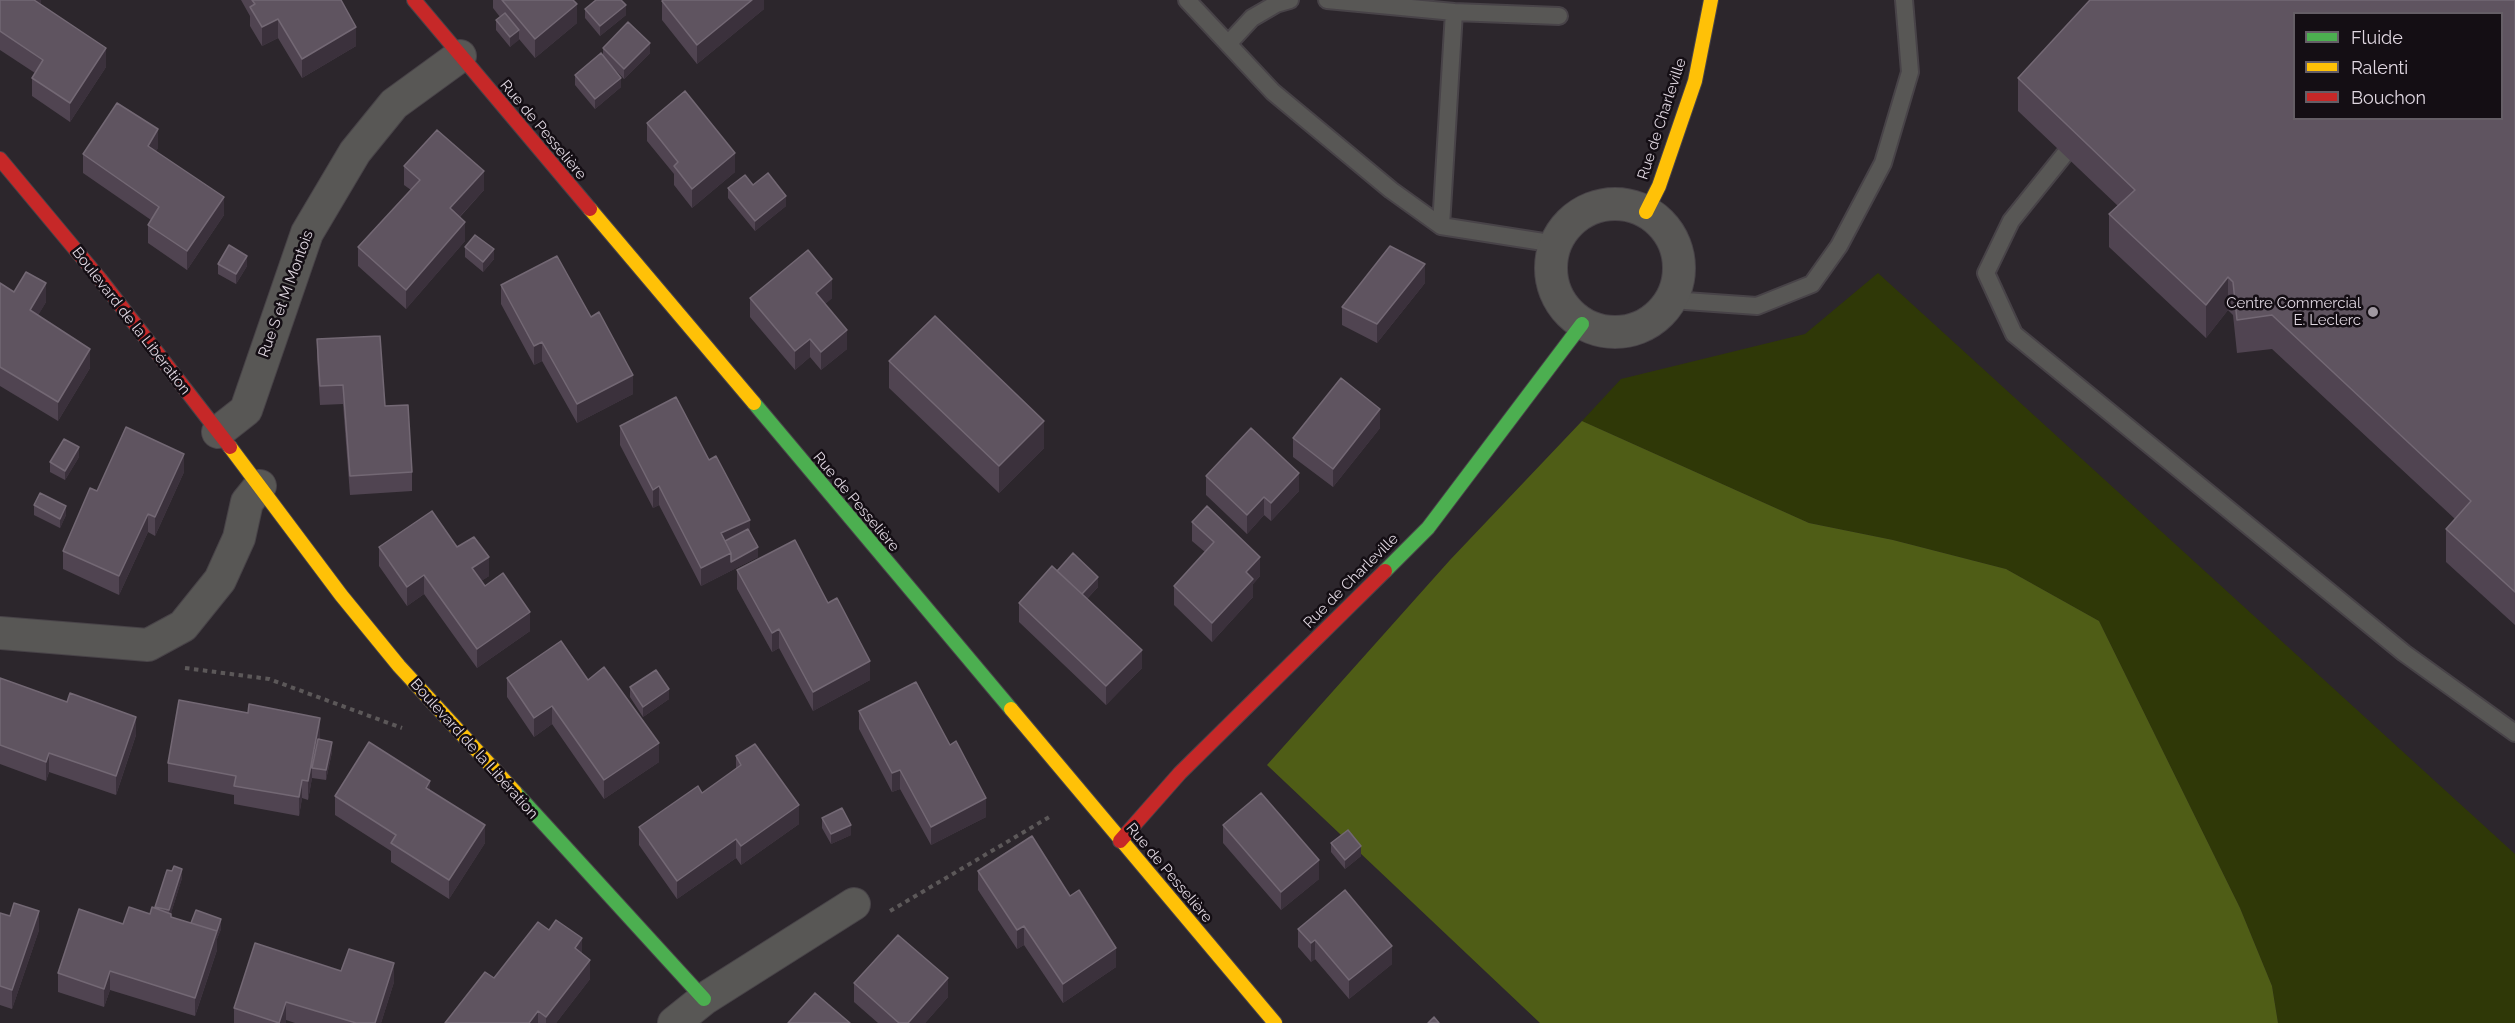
<!DOCTYPE html>
<meta charset="utf-8">
<style>
body{margin:0}
#map{position:relative;width:2515px;height:1023px;overflow:hidden;background:#2c262c;font-family:Raleway,sans-serif}
canvas{display:block}
.legend{position:absolute;left:2293px;top:12px;width:210px;height:108px;box-sizing:border-box;background:#140e14;border:2px solid #655e66;margin:0;padding:8px 10px;list-style:none;font-size:18px;color:#dfd6e0}
.legend li{display:flex;align-items:center;gap:12px;height:30px}
.legend b{width:30px;border:2px solid #655e66}
</style>
<div id="map">
<canvas width="2515" height="1023"></canvas>
<ul class="legend">
<li><b style="height:8px;background:#4caf50"></b>Fluide</li>
<li><b style="height:8px;background:#ffc107"></b>Ralenti</li>
<li><b style="height:8px;background:#c62828"></b>Bouchon</li>
</ul>
</div>
<script>
const ctx = document.querySelector('canvas').getContext('2d');
ctx.lineJoin = 'round';
function fill(path, color) { ctx.fillStyle = color; ctx.fill(path, 'evenodd'); }
const shape = rows => new Path2D(rows.map(r => 'M' + r).join(''));
function trace(path, color, width, dash) { ctx.strokeStyle = color; ctx.lineWidth = width; ctx.lineCap = dash ? 'butt' : 'round'; ctx.setLineDash(dash || []); ctx.stroke(path); }
function drawText(font, color, halo, rows, align = 'center') {
  ctx.font = font + ' Raleway,sans-serif'; ctx.lineWidth = 5; ctx.setLineDash([]); ctx.textBaseline = 'middle'; ctx.strokeStyle = halo; ctx.fillStyle = color; for (const [text, x, y, turn = 0] of rows) {
    ctx.save(); ctx.translate(x, y); ctx.rotate((+turn || 0) * Math.PI / 180); ctx.textAlign = isNaN(turn) ? turn : align; if (halo) ctx.strokeText(text, 0, 0); ctx.fillText(text, 0, 0); ctx.restore();
  }
}
const green = shape([
 [1878,273,2515,854,2515,1023,2278,1023,2272,986,2240,908,2099,621,2006,569,1893,540,1809,523,1582,421,1621,379,1805,334]
]);
const forest = shape([
 [1582,421,1809,523,1893,540,2006,569,2099,621,2240,908,2272,986,2278,1023,1540,1023,1267,765,1450,560]
]);
const path = shape([
 [185,668,269,679,402,728],
 [890,911,1051,816]
]);
const lane = shape([
 [1187,0,1273,92,1391,190,1441,226,1556,244],
 [1327,0,1454,12,1441,226],
 [1454,12,1559,16],
 [1228,44,1252,18,1276,4,1290,0],
 [2064,155,2011,221,1986,273,2014,334,2404,653,2515,733],
 [1671,300,1757,306,1812,284,1839,246,1883,163,1910,72,1904,0]
]);
const street = shape([
 '1551 268a64 64 0 1 1 128 0a64 64 0 1 1-128 0Z',
 [218,432,246,410,307,233,355,152,394,104,460,56],
 [0,633,148,645,183,626,220,580,239,538,247,502,260,486],
 [674,1023,704,999,854,904]
]);
const fast = shape([
 [754,403,1011,709],
 [1385,571,1428,528,1582,324],
 [515,792,704,999]
]);
const slow = shape([
 [590,209,754,403],
 [1646,212,1659,186,1695,81,1711,0],
 [230,447,341,595,399,666,515,792],
 [1011,709,1275,1023]
]);
const jam = shape([
 [414,0,590,209],
 [0,159,100,279,230,447],
 [1120,841,1180,773,1385,571]
]);
const wall = shape([
 [0,0,41,0,40,4,106,67,70,122,32,96,32,78,35,73,0,50],
 [241,0,341,0,356,46,302,78,278,38,262,46,250,26,250,16],
 [493,0,573,0,577,23,535,58,519,39,510,47,496,30,496,20,500,17,493,8],
 [764,0,764,9,697,64,662,20,662,1],
 [2515,0,2515,625,2446,562,2446,529,2455,519,2272,349,2237,353,2233,315,2228,310,2206,338,2109,247,2109,214,2118,206,2018,111,2018,78],
 [585,9,626,15,600,36,585,18],
 [603,48,650,53,624,79,612,66,621,87,595,109,575,85,575,75,603,56],
 [647,123,735,172,692,208,674,185,674,174,647,141],
 [158,148,156,151,224,215,187,270,148,243,148,225,151,220,83,173,83,154],
 [404,166,484,190,460,217,465,241,406,309,358,266,358,247,411,190,404,185],
 [753,185,786,206,755,231,728,198,728,188],
 [465,247,494,259,483,272,465,257],
 [218,264,247,266,236,284,218,274],
 [0,283,14,292,46,302,38,315,90,368,58,421,0,386],
 [1425,283,1377,343,1342,325,1342,307],
 [501,285,633,394,577,423,542,361,534,365,501,304],
 [750,298,832,298,825,304,847,349,821,370,810,357,795,370,750,317],
 [317,339,385,406,412,472,412,491,350,495,343,404,320,405,317,358],
 [889,361,1044,448,999,493,889,388],
 [620,426,709,460,750,532,758,557,701,586,659,505,653,508,620,445],
 [1380,428,1333,487,1293,457,1293,438],
 [79,457,65,480,50,472,50,462],
 [184,472,155,536,148,532,119,595,63,569,63,551,97,491],
 [1206,476,1299,491,1271,521,1264,515,1247,534,1206,495],
 [34,505,66,515,60,528,34,515],
 [1192,522,1260,576,1253,584,1253,597,1212,642,1174,605,1174,586,1205,552,1192,541],
 [379,547,457,547,489,576,481,581,485,586,530,631,477,668,424,594,407,606,379,566],
 [737,570,828,603,870,680,813,711,779,648,772,652,737,589],
 [1057,571,1098,587,1087,599,1142,668,1106,705,1019,622,1019,603],
 [0,678,136,735,116,795,49,772,46,781,0,764],
 [507,678,588,680,659,762,604,799,552,724,534,737,507,697],
 [630,687,669,699,643,717,630,697],
 [859,711,986,817,931,845,900,789,892,792,859,729],
 [320,737,320,740,332,752,326,780,312,778,308,800,302,798,299,816,234,804,234,795,168,782,168,763],
 [736,756,799,824,741,865,736,858,677,899,639,845,639,827,702,793,736,769],
 [430,790,485,843,449,899,391,862,391,851,335,815,335,796],
 [822,818,851,835,831,844,822,828],
 [1223,825,1319,879,1281,910,1223,843],
 [1331,843,1361,856,1345,869,1331,852],
 [172,871,182,878,171,913,171,917,191,923,221,929,217,939,217,950,195,1016,110,990,104,1007,58,992,58,973,123,924,150,914,155,908],
 [978,871,1116,967,1063,1003,1024,945,1017,949,978,890],
 [0,913,39,930,12,1009,0,1005],
 [1298,929,1392,964,1349,999,1315,959,1311,962,1298,947],
 [582,954,590,979,556,1023,445,1023,494,978],
 [341,971,394,982,381,1023,295,1023,286,1020,286,1023,234,1023,234,1008],
 [854,983,948,997,925,1023,878,1023,854,1002]
]);
const shadedWall = shape([
 [33,0,41,0,41,3,33,18],
 [752,0,764,0,764,9,697,64,697,45],
 [577,4,577,23,535,58,535,39],
 [626,5,626,15,600,36,600,26],
 [278,19,278,38,262,46,262,27],
 [356,27,356,46,302,78,302,59],
 [519,30,519,40,510,47,510,37],
 [650,43,650,53,624,79,624,69],
 [106,48,106,67,70,122,70,103],
 [621,78,621,87,595,109,595,99],
 [158,129,158,148,148,165,148,146],
 [735,153,735,172,692,208,692,189],
 [484,171,484,190,450,227,450,208],
 [786,196,786,206,755,231,755,221],
 [224,197,224,215,187,270,187,251],
 [465,222,465,241,406,309,406,290],
 [494,249,494,259,483,272,483,262],
 [247,256,247,266,236,284,236,274],
 [1425,264,1425,283,1377,343,1377,324],
 [2228,277,2228,310,2206,338,2206,305],
 [832,279,832,298,816,312,816,293],
 [46,283,46,302,30,329,30,310],
 [847,330,847,349,821,370,821,352],
 [810,339,810,357,795,370,795,351],
 [542,342,542,361,534,365,534,346],
 [90,349,90,368,58,421,58,402],
 [633,375,633,394,577,423,577,404],
 [1380,409,1380,428,1333,487,1333,469],
 [1044,421,1044,448,999,493,999,466],
 [79,447,79,457,65,480,65,471],
 [184,454,184,472,155,536,155,517],
 [1299,473,1299,491,1271,521,1271,503],
 [659,486,659,505,653,508,653,490],
 [1264,497,1264,515,1247,534,1247,515],
 [66,506,66,515,60,528,60,519],
 [148,514,148,532,119,595,119,576],
 [750,520,750,539,725,550,721,533],
 [758,547,758,557,701,586,701,568,731,553],
 [489,557,489,576,472,587,472,568],
 [1260,557,1260,576,1253,584,1253,597,1212,642,1212,623,1246,572],
 [424,575,424,594,407,606,407,587],
 [1098,577,1098,587,1078,608,1078,599],
 [530,612,530,631,477,668,477,649],
 [779,629,779,648,772,652,772,633],
 [1142,650,1142,668,1106,705,1106,686],
 [870,661,870,680,813,711,813,692],
 [669,689,669,699,643,717,643,707],
 [552,706,552,724,534,737,534,718],
 [136,717,136,735,116,795,116,776],
 [320,718,320,737,314,768,312,768,312,778,308,800,308,781],
 [332,742,332,752,326,780,326,770],
 [659,743,659,762,604,799,604,780],
 [49,753,49,772,46,781,46,762],
 [900,770,900,789,892,792,892,773],
 [302,780,302,798,299,816,299,797],
 [430,781,430,800,426,788],
 [986,798,986,817,931,845,931,827],
 [799,805,799,824,741,865,741,846],
 [485,825,485,843,449,899,449,880],
 [851,825,851,835,831,844,831,834],
 [736,839,736,858,677,899,677,881],
 [1361,846,1361,856,1345,869,1345,860],
 [1319,860,1319,879,1281,910,1281,892],
 [182,869,182,878,169,920,169,910],
 [39,911,39,930,12,1009,12,990],
 [221,919,221,929,217,939,217,950,195,1016,195,998],
 [1024,926,1024,945,1017,949,1017,930],
 [582,938,582,957,575,948],
 [1315,940,1315,959,1311,962,1311,943],
 [1392,946,1392,964,1349,999,1349,980],
 [1116,948,1116,967,1063,1003,1063,984],
 [590,960,590,979,556,1023,546,1023,546,1017],
 [394,963,394,982,381,1023,375,1023],
 [110,971,110,990,104,1007,104,989],
 [948,978,948,997,925,1023,908,1023],
 [286,1002,286,1023,279,1023],
 [538,1011,538,1023,529,1023]
]);
const building = shape([
 [0,0,34,0,106,48,70,103,32,78,43,60,0,31,0,0],
 [252,0,341,0,356,27,302,59,278,19,262,27,250,7,255,4,252,0],
 [502,0,573,0,577,4,535,39,502,0],
 [596,0,621,0,626,5,600,26,585,9,596,0],
 [663,0,752,0,697,45,662,1,663,0],
 [2090,0,2515,0,2515,592,2446,529,2471,501,2272,315,2237,320,2233,282,2228,277,2206,305,2109,214,2135,190,2018,78,2090,0],
 [2295,14,2502,14,2502,118,2295,118,2295,14],
 [505,13,519,30,510,37,496,20,505,13],
 [628,22,650,43,624,69,603,48,628,22],
 [601,53,621,78,595,99,575,75,601,53],
 [685,91,735,153,692,189,674,166,678,162,647,123,685,91],
 [117,103,158,129,148,146,224,197,187,251,148,225,159,207,83,154,117,103],
 [437,130,484,171,450,208,465,222,406,290,358,247,420,180,404,166,437,130],
 [768,173,786,196,755,221,728,188,745,175,753,185,768,173],
 [475,235,494,249,483,262,465,247,475,235],
 [229,245,247,256,236,274,218,264,229,245],
 [1390,246,1425,264,1377,324,1342,307,1390,246],
 [808,250,832,279,816,293,847,330,821,352,810,339,795,351,750,298,808,250],
 [557,256,591,317,599,312,633,375,577,404,542,342,534,346,501,285,557,256],
 [26,272,46,283,30,310,90,349,58,402,0,367,0,283,14,292,26,272],
 [935,316,1044,421,999,466,889,361,935,316],
 [380,336,385,406,408,405,412,472,350,476,343,385,320,386,317,339,380,336],
 [1341,378,1380,409,1333,469,1293,438,1341,378],
 [676,397,709,460,716,456,750,520,721,533,731,553,701,568,659,486,653,490,620,426,676,397],
 [126,427,184,454,155,517,148,514,119,576,63,551,90,488,97,491,126,427],
 [1251,428,1299,473,1271,503,1264,497,1247,515,1206,476,1251,428],
 [64,439,79,447,65,471,50,462,64,439],
 [40,493,66,506,60,519,34,505,40,493],
 [1207,506,1260,557,1246,572,1253,579,1212,623,1174,586,1214,542,1192,522,1207,506],
 [432,511,457,547,474,537,489,557,472,568,485,586,503,573,530,612,477,649,424,575,407,587,379,547,432,511],
 [748,529,758,547,731,562,731,553,725,541,748,529],
 [795,540,828,603,837,598,870,661,813,692,779,629,772,633,737,570,795,540],
 [1073,553,1098,577,1082,594,1057,571,1073,553],
 [1052,566,1142,650,1106,686,1019,603,1052,566],
 [561,641,588,680,604,667,659,743,604,780,552,706,534,718,507,678,561,641],
 [656,670,669,689,643,707,630,687,656,670],
 [0,678,67,702,70,693,136,717,116,776,49,753,46,762,0,745,0,678],
 [916,682,950,745,956,741,986,798,931,827,900,770,892,773,859,711,916,682],
 [179,700,248,713,249,704,320,718,308,781,302,780,299,797,234,786,236,776,168,763,179,700],
 [318,739,332,742,326,770,312,768,318,739],
 [369,742,430,781,426,788,485,825,449,880,391,843,396,835,335,796,369,742],
 [755,744,799,805,741,846,736,839,677,881,639,827,698,786,702,793,741,765,736,756,755,744],
 [1261,793,1319,860,1281,892,1223,825,1261,793],
 [842,808,851,825,831,834,822,818,842,808],
 [1348,830,1361,846,1345,860,1331,843,1348,830],
 [1032,836,1070,896,1079,890,1116,948,1063,984,1024,926,1017,930,978,871,1032,836],
 [174,866,182,869,169,910,155,907,167,870,172,871,174,866],
 [1345,890,1392,946,1349,980,1315,940,1311,943,1298,929,1345,890],
 [14,903,39,911,12,990,0,986,0,913,10,916,14,903],
 [129,907,150,914,152,907,171,914,171,917,217,931,195,998,110,971,104,989,58,973,79,909,123,924,129,907],
 [196,910,221,919,217,931,191,923,196,910],
 [556,920,582,938,575,948,590,960,546,1017,538,1011,529,1023,445,1023,485,972,494,978,538,922,549,930,556,920],
 [898,935,948,978,908,1023,899,1023,854,983,898,935],
 [255,943,341,971,349,949,394,963,375,1023,356,1023,286,1002,279,1023,234,1008,255,943],
 [815,993,850,1023,788,1023,815,993],
 [1434,1017,1439,1023,1428,1023,1434,1017]
]);
const markers = [
 [2373,312,6,"#a098a1"]
];
const streetNames = [
 ["Rue de Charleville",1662,119,-72],
 ["Rue de Pesselière",543,130,50],
 ["Rue S et M Montois",286,294,-70],
 ["Boulevard de la Libération",131,321,52],
 ["Rue de Pesselière",856,502,50],
 ["Rue de Charleville",1351,581,-45],
 ["Boulevard de la Libération",474,749,48],
 ["Rue de Pesselière",1169,873,50]
];
const poiNames = [
 ["Centre Commercial",2361,303],
 ["E. Leclerc",2361,320]
];
fill(green, '#2f3807');
fill(forest, '#4f5d16');
trace(lane, '#484348', 20);
trace(street, '#484348', 34);
trace(fast, '#484348', 16);
trace(slow, '#484348', 16);
trace(jam, '#484348', 16);
trace(path, '#5c5859', 4, [4.5, 4.5]);
trace(lane, '#585755', 16);
trace(street, '#585755', 32);
trace(fast, '#4caf50', 14);
trace(slow, '#ffc107', 14);
trace(jam, '#c62828', 14);
fill(wall, '#504451');
fill(shadedWall, '#3b313c');
fill(building, '#5f5460');
trace(building, '#736874', 1.5);
for (const [x, y, r, color] of markers) { const dot = new Path2D(); dot.arc(x, y, r, 0, 2 * Math.PI); ctx.fillStyle = color; ctx.fill(dot); trace(dot, '#140e14', 2); }
drawText('15px', '#dfd6e0', '#140e14', streetNames);
drawText('15px', '#dfd6e0', '#140e14', poiNames, 'right');
</script>
